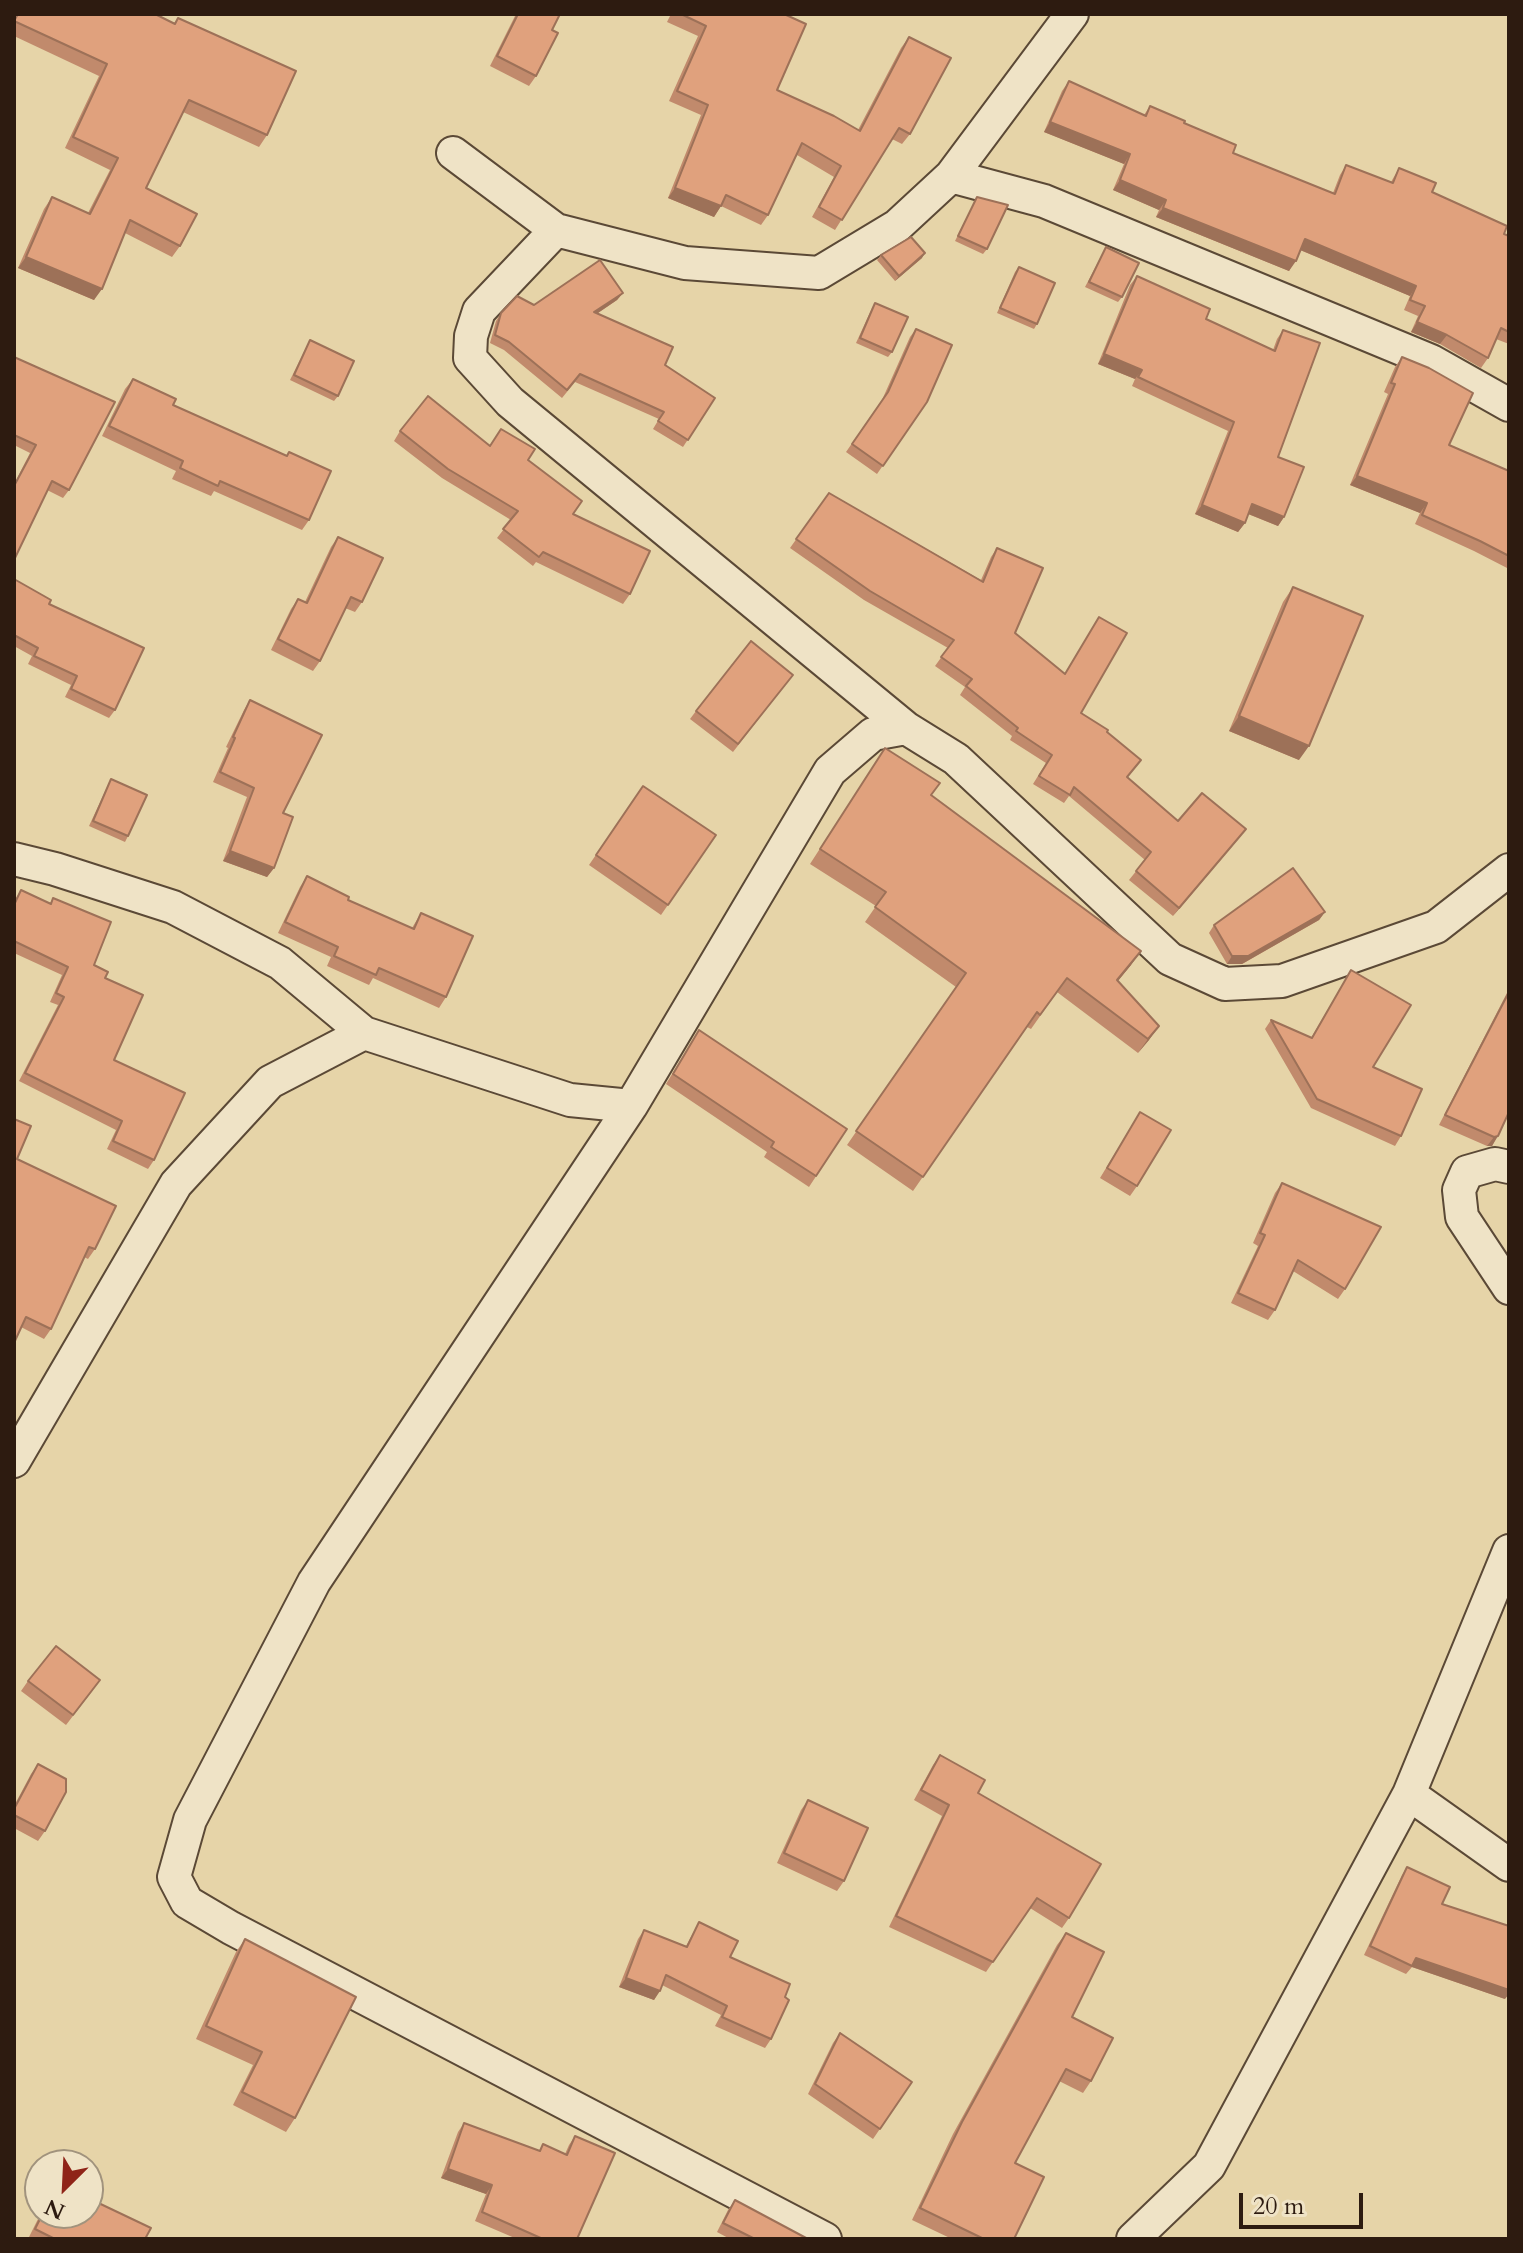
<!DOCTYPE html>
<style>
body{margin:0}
#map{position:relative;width:1523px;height:2253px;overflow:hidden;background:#e6d4a8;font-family:Cardo,serif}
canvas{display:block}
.frame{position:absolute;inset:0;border:16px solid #2d1b10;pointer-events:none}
.north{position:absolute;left:24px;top:2149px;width:80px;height:80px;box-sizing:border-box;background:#efe3c6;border:2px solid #a1937d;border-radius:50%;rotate:204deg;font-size:22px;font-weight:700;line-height:32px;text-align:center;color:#2d1b10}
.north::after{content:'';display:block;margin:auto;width:28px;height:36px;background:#8f2418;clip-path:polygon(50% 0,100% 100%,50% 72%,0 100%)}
.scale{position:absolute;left:1239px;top:2193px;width:124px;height:36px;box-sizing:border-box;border:4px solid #2d1b10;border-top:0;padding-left:10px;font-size:24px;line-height:28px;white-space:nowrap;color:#2d1b10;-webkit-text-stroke:6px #efe3c6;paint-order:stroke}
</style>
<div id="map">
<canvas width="1523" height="2253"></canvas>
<div class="frame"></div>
<div class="north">N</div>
<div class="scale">20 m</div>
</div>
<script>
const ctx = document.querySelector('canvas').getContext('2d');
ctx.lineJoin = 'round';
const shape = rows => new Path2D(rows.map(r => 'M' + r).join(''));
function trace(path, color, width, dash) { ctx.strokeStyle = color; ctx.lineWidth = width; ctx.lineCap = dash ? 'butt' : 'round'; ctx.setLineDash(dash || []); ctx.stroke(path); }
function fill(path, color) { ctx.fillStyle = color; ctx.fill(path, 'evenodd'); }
const minor = shape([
 [453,153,556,230,685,263,819,273,897,226,951,176,1072,14],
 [951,176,1044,201,1431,361,1509,405],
 [556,230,479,311,471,336,470,358,510,402,906,728],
 [14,859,55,869,173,907,280,963,364,1033,570,1100,631,1106,830,771,873,734,906,728,956,759,1170,959,1225,984,1282,981,1436,927,1509,870],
 [631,1106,314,1582,190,1820,174,1877,187,1902,231,1928,825,2239],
 [1509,1167,1495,1164,1467,1172,1459,1190,1462,1217,1509,1288],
 [14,1461,176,1184,270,1082,364,1033],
 [1409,1794,1509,1865],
 [1133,2239,1209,2166,1409,1794,1509,1551]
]);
const wall = shape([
 [15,14,155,14,174,23,178,18,267,135,259,147,183,112,146,188,180,246,172,257,125,233,94,300,18,268,44,209,52,197,88,213,110,170,65,148,99,76,14,36],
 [516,14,560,14,552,30,536,76,529,86,490,66],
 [671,14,784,14,777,90,858,130,901,48,909,37,910,134,902,144,892,139,835,230,812,217,834,177,797,155,768,215,761,225,721,206,714,217,668,198,701,115,669,101,698,36,667,22],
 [1069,81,1144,115,1150,106,1184,123,1233,153,1333,193,1340,175,1346,165,1391,182,1399,168,1432,192,1509,236,1509,344,1496,339,1488,358,1481,368,1440,344,1411,332,1418,316,1404,310,1410,296,1300,250,1289,271,1156,217,1159,210,1113,190,1124,164,1044,132,1062,91],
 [977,197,987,249,983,254,955,241],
 [1106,247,1122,297,1118,302,1085,287],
 [881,255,922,258,895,281,877,260],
 [1019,267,1037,324,1034,329,997,313,1015,272],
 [1137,276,1206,319,1273,350,1277,339,1283,330,1278,457,1284,517,1278,526,1248,514,1245,523,1238,532,1195,514,1228,431,1132,386,1135,379,1098,364,1130,285],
 [623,293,617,300,598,313,665,365,715,398,683,447,653,429,659,419,575,382,562,398,504,350,490,343,496,321,501,313,534,305],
 [875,303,892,352,888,357,856,343,872,308],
 [916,329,927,402,877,474,846,452,882,400,910,337],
 [310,340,338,396,334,401,290,380],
 [14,357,69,490,63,498,47,490,14,560,14,484,30,453,14,445],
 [1402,357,1449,445,1509,471,1509,569,1474,551,1415,524,1420,513,1350,485,1388,394,1384,392,1395,367],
 [133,379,173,405,286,456,289,452,309,520,302,530,214,491,211,496,172,479,176,471,102,436,125,389],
 [400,431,490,446,528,460,573,514,630,594,623,604,536,562,533,566,497,538,511,520,442,478,394,441],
 [829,493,981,580,991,557,997,548,1015,633,1065,674,1099,617,1081,713,1141,760,1127,778,1178,821,1246,829,1173,916,1129,880,1145,860,1069,796,1064,803,1033,784,1046,763,1010,740,1012,736,960,695,965,687,935,666,948,648,864,600,790,548],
 [338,537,362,602,355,612,345,608,320,661,313,671,271,650,291,609,298,599,305,602,331,547],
 [14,579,49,604,115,710,109,718,65,697,71,685,28,664,32,656,14,646],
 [1293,587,1299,760,1229,731,1283,602],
 [793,675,733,752,690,719,696,711],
 [250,700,283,813,274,868,267,877,223,861,247,797,213,782,228,748,226,747,244,710],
 [885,748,931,795,1131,965,1118,981,1149,1040,1138,1053,1057,992,1031,1029,1027,1027,913,1191,847,1145,956,987,865,922,876,906,810,864],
 [111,779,128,836,125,842,89,826,108,785],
 [643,786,716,835,661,915,589,865],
 [307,876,348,900,412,928,421,913,446,997,439,1008,373,978,369,985,327,966,331,957,278,933,300,887],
 [21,890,50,903,53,898,94,965,105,978,114,1060,154,1160,148,1169,107,1149,116,1130,19,1081,58,1005,50,1002,62,975,14,953,14,901],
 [1325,912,1319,920,1242,964,1227,964,1209,933,1214,925],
 [1351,970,1373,1067,1401,1136,1395,1146,1311,1108,1265,1029,1271,1020,1311,1038],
 [1509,989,1509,1112,1492,1146,1487,1146,1439,1125],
 [699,1030,847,1129,809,1187,764,1157,767,1152,666,1084],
 [1140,1112,1137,1186,1130,1196,1100,1178],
 [17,1159,95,1249,88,1259,84,1257,51,1329,44,1339,21,1327],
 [1282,1183,1345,1289,1338,1299,1293,1271,1275,1310,1268,1320,1231,1303,1258,1246,1253,1243,1275,1193],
 [28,1681,93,1690,66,1725,21,1691],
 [940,1755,978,1793,1069,1918,1062,1928,1030,1908,986,1972,889,1927,942,1816,914,1800,933,1765],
 [38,1764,45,1831,38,1841,14,1828,14,1806,31,1774],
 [808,1800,844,1881,837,1891,777,1863,801,1810],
 [1407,1867,1442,1904,1505,1999,1412,1967,1406,1974,1364,1955,1402,1875],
 [699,1922,730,1957,785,1997,771,2039,765,2048,715,2026,721,2015,662,1985,654,2000,619,1987,638,1939,644,1930,686,1946],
 [1066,1933,1072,2017,1091,2081,1083,2093,1059,2081,1015,2163,1014,2239,952,2239,912,2220,953,2134,1057,1945],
 [245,1939,295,2118,286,2132,233,2105,253,2065,196,2039,236,1952],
 [840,2033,912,2082,873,2139,808,2094,833,2043],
 [464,2123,539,2151,543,2144,565,2154,569,2145,575,2136,577,2239,517,2239,475,2221,486,2194,441,2178,458,2132],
 [735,2200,808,2239,730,2239,717,2232,728,2210],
 [41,2213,88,2213,145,2239,28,2239]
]);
const shadedWall = shape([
 [1050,122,1130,154,1124,164,1044,132],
 [1120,180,1166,200,1159,210,1113,190],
 [675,188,721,206,714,217,668,198],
 [1163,208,1296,261,1289,271,1156,217],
 [1305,239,1416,286,1410,296,1298,249],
 [925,253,922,258,895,281,899,276],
 [26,257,102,289,94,300,18,268],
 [623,293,617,300,589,319,594,312],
 [1417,322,1447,335,1440,344,1411,332],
 [1104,354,1142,370,1135,379,1098,364],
 [1357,476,1427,503,1420,513,1350,485],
 [1252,504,1284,517,1278,526,1246,513],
 [1202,505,1245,523,1238,532,1195,514],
 [1239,716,1309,746,1299,760,1229,731],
 [1246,829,1239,838,1173,916,1179,908],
 [230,851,274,868,267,877,223,861],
 [1325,912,1319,920,1242,964,1227,964,1232,956],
 [1141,951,1131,965,1107,994,1117,980],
 [1159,1026,1149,1040,1138,1053,1148,1039],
 [1498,1136,1492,1146,1487,1146,1494,1137],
 [1416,1958,1509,1990,1509,1994,1505,1999,1412,1967],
 [626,1978,660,1991,654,2000,619,1987],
 [448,2169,492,2185,486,2194,441,2178]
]);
const building = shape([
 [18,14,155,14,175,24,178,18,296,71,267,135,189,100,146,188,197,214,180,246,130,220,102,289,26,257,52,197,90,214,118,158,73,137,107,64,14,21,18,14],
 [518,14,560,14,552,30,558,33,536,76,497,56,518,14],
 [681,14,784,14,806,24,777,90,834,116,860,131,909,37,951,58,910,134,899,128,842,220,819,207,841,166,802,143,768,215,726,195,721,206,675,188,708,105,677,91,706,26,681,14],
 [1069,81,1146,116,1150,106,1185,121,1184,123,1236,145,1233,153,1335,194,1346,165,1393,183,1399,168,1436,183,1432,192,1507,226,1504,234,1509,236,1509,332,1501,328,1488,358,1447,335,1417,322,1425,306,1410,300,1416,286,1305,239,1296,261,1163,208,1166,200,1120,180,1130,154,1050,122,1069,81],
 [977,197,1008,205,987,249,958,236,977,197],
 [911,237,925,253,899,276,881,255,911,237],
 [1106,247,1139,263,1122,297,1089,282,1106,247],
 [600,260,623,293,594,312,673,347,665,365,715,398,688,440,658,421,664,412,580,374,567,390,509,342,495,335,501,313,517,296,534,305,600,260],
 [1019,267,1055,283,1037,324,1000,308,1019,267],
 [1137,276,1210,309,1206,319,1275,351,1283,330,1320,343,1278,457,1304,467,1284,517,1252,504,1245,523,1202,505,1234,422,1138,377,1142,370,1104,354,1137,276],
 [875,303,908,317,892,352,860,338,875,303],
 [916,329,952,345,927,402,883,466,852,444,888,392,916,329],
 [310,340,354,361,338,396,294,375,310,340],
 [14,357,115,402,69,490,52,481,14,560,14,486,36,445,14,435,14,357],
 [1402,357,1429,368,1473,393,1449,445,1509,471,1509,556,1480,541,1422,515,1427,503,1357,476,1395,384,1391,383,1402,357],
 [133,379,176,399,173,405,287,456,289,452,331,471,309,520,220,481,218,486,180,468,183,461,109,426,133,379],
 [428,396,490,446,501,429,535,449,528,460,582,501,573,514,650,551,630,594,543,552,539,557,503,529,518,511,448,469,400,431,428,396],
 [829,493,983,582,997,548,1043,568,1015,633,1065,674,1099,617,1127,633,1081,713,1108,730,1107,732,1141,760,1127,777,1178,821,1202,793,1246,829,1179,908,1136,871,1151,852,1074,787,1070,795,1039,776,1052,755,1016,731,1018,728,966,686,972,679,941,657,954,640,870,591,796,539,829,493],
 [338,537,383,558,362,602,351,597,320,661,278,639,298,599,307,603,338,537],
 [14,579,51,600,49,604,144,648,115,710,71,689,77,676,34,656,38,648,14,635,14,579],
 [1293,587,1363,616,1309,746,1239,716,1293,587],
 [751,641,793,675,738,744,696,711,751,641],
 [250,700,322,735,283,813,293,817,274,868,230,851,254,788,220,772,235,738,233,737,250,700],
 [885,748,940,783,931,795,1141,951,1117,980,1159,1026,1148,1039,1067,978,1040,1015,1037,1012,923,1177,856,1131,966,973,875,907,886,892,820,849,885,748],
 [111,779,147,795,128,836,93,821,111,779],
 [643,786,716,835,668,905,596,855,643,786],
 [1293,868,1325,912,1248,956,1232,956,1214,925,1293,868],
 [307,876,349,897,348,900,414,929,421,913,473,936,446,997,379,968,376,975,334,956,338,947,285,922,307,876],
 [21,890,51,904,53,898,111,922,94,965,108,972,105,978,143,995,114,1060,185,1093,154,1160,113,1141,122,1121,25,1073,64,997,56,993,68,967,14,941,14,905,21,890],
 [1351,970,1411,1005,1373,1067,1422,1089,1401,1136,1317,1099,1271,1020,1312,1038,1351,970],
 [1509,992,1509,1112,1498,1136,1494,1137,1445,1115,1509,992],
 [699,1030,847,1129,816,1176,771,1147,774,1142,673,1074,699,1030],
 [1140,1112,1171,1130,1137,1186,1107,1168,1140,1112],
 [14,1119,31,1126,17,1159,116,1206,95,1249,89,1247,51,1329,26,1317,14,1343,14,1119],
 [1282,1183,1381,1227,1345,1289,1298,1260,1275,1310,1238,1293,1265,1235,1260,1233,1282,1183],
 [56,1646,100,1680,73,1715,28,1681,56,1646],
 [940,1755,985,1780,978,1793,1101,1864,1069,1918,1037,1898,993,1962,896,1916,949,1805,921,1790,940,1755],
 [38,1764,66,1779,66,1792,45,1831,14,1815,14,1809,38,1764],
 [808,1800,868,1828,844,1881,784,1853,808,1800],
 [1407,1867,1450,1887,1442,1904,1509,1926,1509,1990,1416,1958,1412,1966,1370,1946,1407,1867],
 [699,1922,738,1941,730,1957,790,1984,785,1997,789,2000,771,2039,722,2017,727,2006,666,1975,660,1991,626,1978,644,1930,687,1947,699,1922],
 [1066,1933,1104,1952,1072,2017,1113,2038,1091,2081,1066,2069,1015,2163,1044,2177,1014,2239,984,2239,920,2208,962,2122,1066,1933],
 [245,1939,356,1997,295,2118,242,2092,262,2052,206,2026,245,1939],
 [840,2033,912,2082,880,2129,815,2084,840,2033],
 [464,2123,540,2151,543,2144,567,2155,575,2136,615,2153,577,2239,543,2239,482,2212,492,2185,448,2169,464,2123],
 [88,2198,151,2228,145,2239,55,2239,35,2229,43,2213,88,2213,88,2198],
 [735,2200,808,2239,755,2239,723,2223,735,2200]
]);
trace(minor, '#5b4936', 36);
trace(minor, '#efe3c6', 32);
fill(wall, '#c18a6c');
fill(shadedWall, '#9d7158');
fill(building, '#e0a17d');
trace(building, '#9d7158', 2);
</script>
